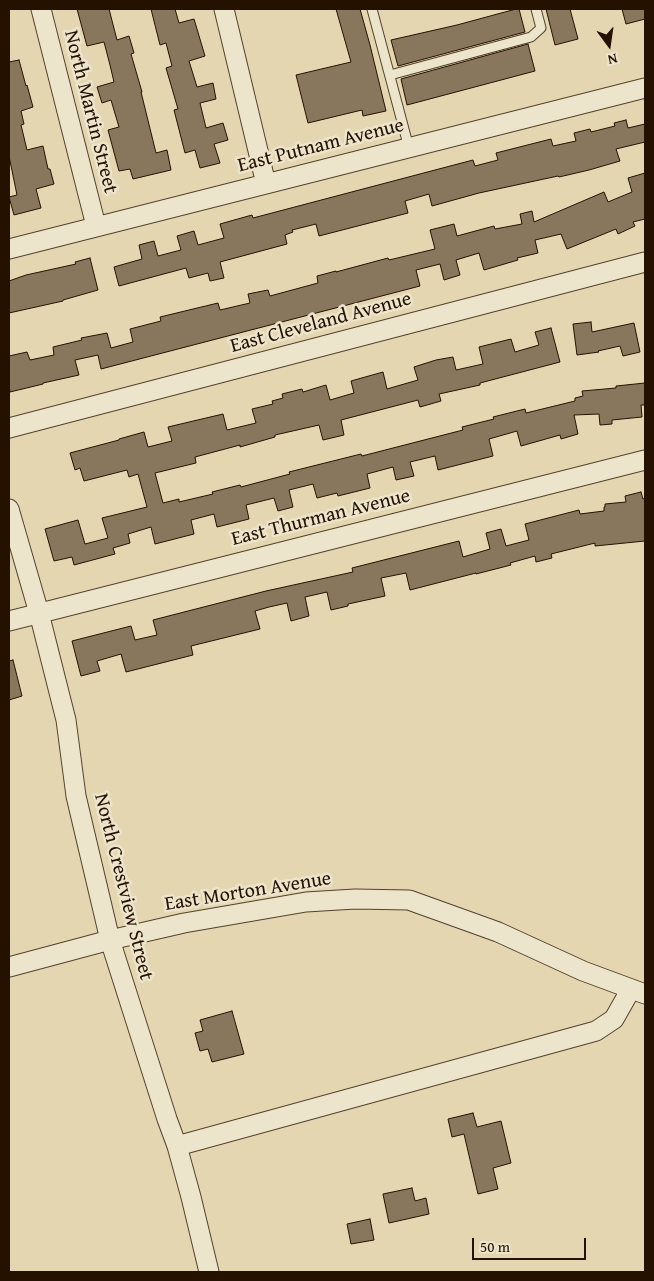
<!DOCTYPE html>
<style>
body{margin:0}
#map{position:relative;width:654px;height:1281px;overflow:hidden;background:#e3d6b1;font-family:"Gentium Book Plus",serif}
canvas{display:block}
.frame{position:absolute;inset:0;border:10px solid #251100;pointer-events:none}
.north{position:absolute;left:584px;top:20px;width:50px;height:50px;-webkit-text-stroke:4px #ede4cc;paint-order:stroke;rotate:166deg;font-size:14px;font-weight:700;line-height:20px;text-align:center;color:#251100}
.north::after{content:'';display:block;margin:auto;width:18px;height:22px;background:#251100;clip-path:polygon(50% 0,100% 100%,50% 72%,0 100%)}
.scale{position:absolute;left:472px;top:1238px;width:114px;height:22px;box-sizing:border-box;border:2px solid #251100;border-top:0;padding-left:6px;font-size:15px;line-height:18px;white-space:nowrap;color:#251100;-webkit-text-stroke:4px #ede4cc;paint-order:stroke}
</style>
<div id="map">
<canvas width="654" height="1281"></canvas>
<div class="frame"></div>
<div class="north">N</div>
<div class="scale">50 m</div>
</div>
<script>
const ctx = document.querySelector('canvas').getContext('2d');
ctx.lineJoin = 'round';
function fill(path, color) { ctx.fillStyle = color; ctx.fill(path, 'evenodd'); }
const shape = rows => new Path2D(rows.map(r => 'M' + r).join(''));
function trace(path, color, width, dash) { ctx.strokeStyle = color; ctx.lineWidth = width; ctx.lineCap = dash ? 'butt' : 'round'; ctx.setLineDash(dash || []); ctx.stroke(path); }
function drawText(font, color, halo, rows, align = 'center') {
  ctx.font = font + ' "Gentium Book Plus",serif'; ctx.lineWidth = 5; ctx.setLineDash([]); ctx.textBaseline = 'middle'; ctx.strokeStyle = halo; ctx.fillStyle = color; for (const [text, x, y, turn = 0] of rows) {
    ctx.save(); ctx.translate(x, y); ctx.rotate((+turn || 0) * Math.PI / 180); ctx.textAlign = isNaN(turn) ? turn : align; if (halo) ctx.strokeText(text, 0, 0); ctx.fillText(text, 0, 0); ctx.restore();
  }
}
const building = shape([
 [77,9,109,9,117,40,129,36,134,53,131,54,142,92,141,92,156,153,167,150,171,170,133,179,130,169,119,171,108,130,119,127,111,100,102,103,97,87,114,82,110,65,104,42,87,46,77,9],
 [151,9,175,9,179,23,194,19,205,56,189,61,197,87,213,83,216,99,200,103,206,128,223,123,228,140,214,144,220,163,200,168,195,150,185,153,174,110,178,109,166,68,172,66,166,43,160,45,151,9],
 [336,9,360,9,370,45,386,111,363,116,362,110,308,123,296,75,351,62,336,9],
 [516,9,519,9,525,32,398,66,391,40,457,25,516,9],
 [546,9,570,9,578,39,555,45,546,9],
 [622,9,645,9,645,19,626,24,622,9],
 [528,44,535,71,407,105,401,79,528,44],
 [19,60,26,86,27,85,33,107,21,111,24,124,21,125,27,150,43,146,48,169,50,169,54,184,36,189,41,208,14,215,9,197,17,195,9,156,9,62,19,60],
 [626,120,628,128,645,124,645,142,616,149,620,161,589,170,559,177,558,176,479,193,432,206,429,194,405,201,408,213,319,236,316,224,292,230,293,232,285,235,287,244,220,262,224,278,210,281,208,273,189,278,186,268,119,286,114,267,142,259,139,245,154,241,158,256,181,250,177,236,194,231,198,245,224,238,220,224,252,215,253,218,473,160,475,166,498,160,496,153,551,139,553,146,576,141,574,133,590,129,591,132,615,126,614,123,626,120],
 [645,173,645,219,633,222,635,226,618,234,616,229,567,249,561,234,535,240,538,253,517,258,518,260,484,270,479,253,456,260,460,275,444,280,440,264,416,270,420,286,101,369,98,355,75,360,79,375,43,383,43,384,10,392,9,386,9,356,27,352,30,360,54,355,53,347,82,340,81,338,107,333,111,348,133,342,130,329,161,321,160,317,218,303,220,310,250,303,248,294,268,290,270,296,318,283,317,276,336,271,336,272,388,258,389,260,435,249,430,230,454,224,457,236,494,226,495,229,522,224,520,214,532,211,534,222,604,192,608,202,632,192,628,178,645,173],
 [90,258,98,290,63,300,63,301,9,313,9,281,26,275,76,264,75,262,90,258],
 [591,322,592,332,634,323,640,352,623,356,620,346,598,351,599,352,577,355,573,324,591,322],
 [551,328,560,362,480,383,480,385,439,394,441,401,420,407,418,400,341,420,344,435,323,440,319,425,275,435,275,437,240,447,240,445,195,457,196,463,155,473,163,503,179,499,179,502,213,494,212,492,240,485,241,487,290,474,289,472,361,454,362,456,463,430,462,427,494,419,493,417,525,409,526,413,575,401,575,398,583,396,582,391,616,388,616,386,645,383,645,405,641,405,642,417,612,420,612,424,600,425,599,414,574,415,578,434,561,439,560,435,521,446,517,431,489,439,493,456,438,470,435,456,410,462,414,476,396,480,393,467,367,474,370,488,338,496,337,493,317,498,313,484,289,490,293,507,278,511,274,498,246,505,249,519,217,527,214,514,191,520,194,534,155,544,151,527,128,534,130,543,113,548,115,554,74,565,72,557,54,561,45,529,78,520,85,544,108,538,102,518,147,507,138,474,129,477,127,470,84,481,80,468,75,470,70,453,119,440,119,439,144,432,148,447,172,441,168,427,223,414,227,430,256,423,252,409,273,404,272,401,283,398,282,394,302,389,303,392,326,385,330,400,354,393,351,381,383,372,387,389,418,380,414,367,436,360,453,357,456,370,483,364,479,347,511,339,515,352,539,345,535,332,551,328],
 [641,492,643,499,645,498,645,541,595,546,595,543,551,554,552,558,536,562,535,556,510,563,511,565,476,574,476,573,410,590,406,573,381,578,385,596,348,604,348,606,331,610,327,592,305,597,309,616,291,621,287,603,269,607,255,611,260,629,191,646,193,655,126,672,121,654,97,661,100,671,81,676,72,641,131,626,135,640,157,635,153,620,266,591,353,572,352,568,459,541,463,557,490,549,486,533,501,529,506,546,529,540,525,524,579,510,580,514,604,511,604,507,605,507,605,504,626,502,625,496,641,492],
 [13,660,22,696,9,700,9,661,13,660],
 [232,1011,244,1054,212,1062,208,1049,200,1051,195,1033,203,1031,200,1020,232,1011],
 [473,1113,477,1127,501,1121,511,1163,493,1168,498,1189,478,1194,464,1134,452,1137,448,1119,473,1113],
 [412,1188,415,1201,426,1198,429,1214,389,1223,383,1194,412,1188],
 [370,1219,374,1240,351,1244,347,1224,370,1219]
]);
const lane = shape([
 [372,9,409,148],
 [390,75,531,37,541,28,536,9]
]);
const street = shape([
 [41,9,96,226],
 [224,9,266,184],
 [9,249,645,88],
 [9,428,645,262],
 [9,509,39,613,66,720,76,796,110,940,167,1119,177,1146,191,1197,209,1272],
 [9,621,645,460],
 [9,967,110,940,184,923,306,902,355,899,409,900,498,932,583,971,645,994],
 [177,1146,596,1031,614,1019,631,989]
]);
const streetNames = [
 ["North Martin Street",90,112,76],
 ["East Putnam Avenue",321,146,-14],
 ["East Cleveland Avenue",321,323,-15],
 ["East Thurman Avenue",321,518,-14],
 ["North Crestview Street",123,887,76],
 ["East Morton Avenue",248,892,-9]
];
fill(building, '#88775c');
trace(building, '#251100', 1);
trace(lane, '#54422c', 11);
trace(street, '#54422c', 21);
trace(lane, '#ede4cc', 9);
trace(street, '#ede4cc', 19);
drawText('20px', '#251100', '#ede4cc', streetNames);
</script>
